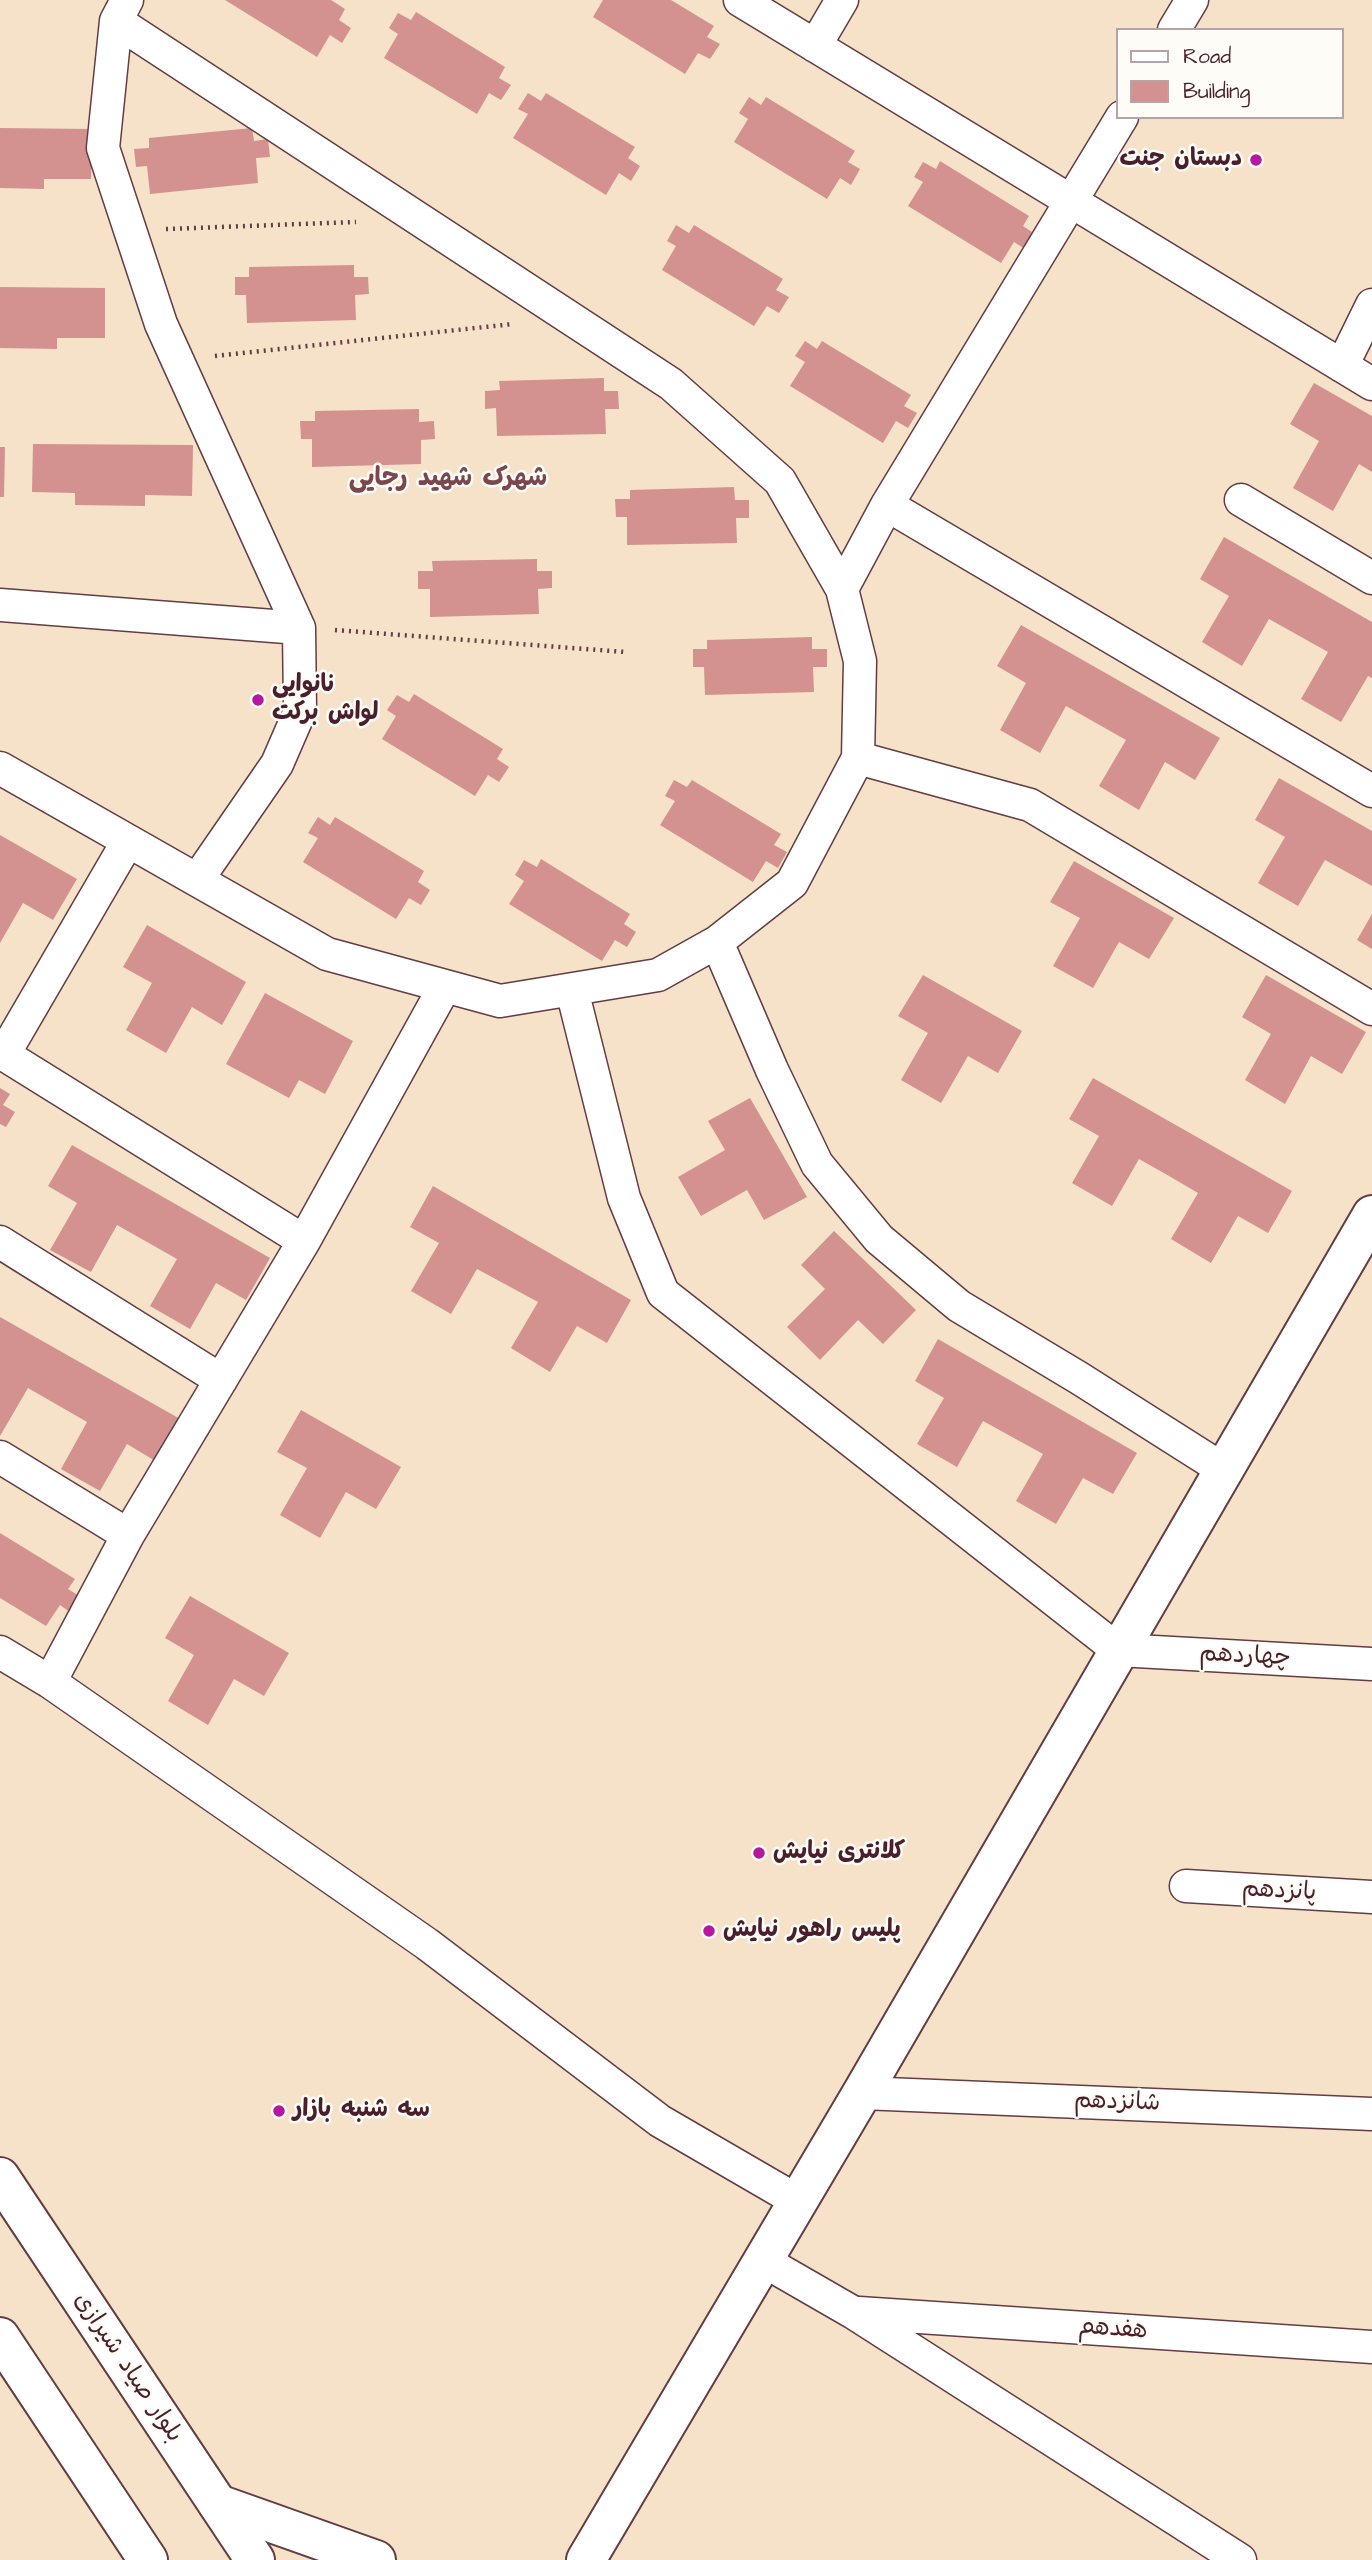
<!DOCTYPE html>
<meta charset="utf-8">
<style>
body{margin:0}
#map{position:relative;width:1372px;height:2560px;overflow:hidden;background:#f5e2c8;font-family:"Architects Daughter",sans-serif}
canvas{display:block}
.legend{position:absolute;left:1116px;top:28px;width:228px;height:91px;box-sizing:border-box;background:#fdfcf7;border:2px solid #b5a4a5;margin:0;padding:9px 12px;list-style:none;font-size:21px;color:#4a1f2b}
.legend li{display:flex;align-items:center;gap:14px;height:35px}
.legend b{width:35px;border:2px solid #b5a4a5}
</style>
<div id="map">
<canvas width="1372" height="2560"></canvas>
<ul class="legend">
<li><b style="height:9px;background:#fff"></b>Road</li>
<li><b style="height:19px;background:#d39290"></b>Building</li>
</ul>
</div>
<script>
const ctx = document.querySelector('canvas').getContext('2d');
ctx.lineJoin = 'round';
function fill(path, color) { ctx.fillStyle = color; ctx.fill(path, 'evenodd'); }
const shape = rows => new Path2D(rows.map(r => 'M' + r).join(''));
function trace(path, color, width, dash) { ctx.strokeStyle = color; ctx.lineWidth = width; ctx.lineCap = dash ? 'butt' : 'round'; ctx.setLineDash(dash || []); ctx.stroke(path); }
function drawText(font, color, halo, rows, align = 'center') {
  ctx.font = font + ' "Architects Daughter","Playpen Sans Arabic",sans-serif'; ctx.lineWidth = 5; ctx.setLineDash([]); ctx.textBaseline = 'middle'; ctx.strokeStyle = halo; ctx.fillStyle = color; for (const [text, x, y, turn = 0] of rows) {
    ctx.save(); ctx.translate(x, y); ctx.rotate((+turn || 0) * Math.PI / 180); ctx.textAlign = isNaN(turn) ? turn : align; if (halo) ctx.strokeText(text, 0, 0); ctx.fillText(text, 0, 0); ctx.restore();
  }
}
const building = shape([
 [225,0,331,0,345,9,339,20,351,28,342,43,330,35,317,57],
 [603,0,671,0,714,26,707,37,720,44,710,59,698,53,685,74,593,17],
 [416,12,505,67,499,78,511,85,501,100,489,93,477,114,384,58,398,34,389,28,398,13,411,20],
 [528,93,541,101,546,93,635,147,628,158,640,166,631,181,619,173,606,195,513,138,528,114,518,109],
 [749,97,761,105,766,97,855,151,848,162,860,169,851,185,840,178,827,199,734,142,748,119,739,113],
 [0,128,92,129,91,179,44,179,44,189,0,188],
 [252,128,254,141,268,139,270,157,256,158,258,183,150,194,147,166,136,167,134,149,149,148,149,138],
 [940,161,1029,216,1023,226,1035,234,1025,249,1014,242,1001,263,908,206,923,182,914,177,923,162,936,169],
 [676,225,689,233,694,225,783,279,776,290,789,297,779,313,767,306,754,326,662,270,676,246,667,241],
 [354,265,354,277,368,277,369,294,355,295,356,320,247,323,246,295,235,295,235,277,249,277,249,267],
 [0,287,105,288,105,338,57,338,57,349,0,348],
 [805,341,817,349,822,341,911,395,904,406,917,413,908,428,896,421,883,443,790,386,805,362,795,356],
 [604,378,604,391,618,391,619,409,605,409,606,434,497,436,496,408,485,409,485,391,500,390,499,381],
 [1314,383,1372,416,1372,472,1359,464,1333,511,1293,488,1319,441,1290,424],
 [419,409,419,422,434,421,435,439,421,440,421,464,312,467,312,439,301,439,300,421,315,421,315,411],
 [33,444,193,445,192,496,145,495,145,506,75,505,75,493,32,492],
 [0,447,5,447,4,497,0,497],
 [734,487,735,500,749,500,749,518,736,518,737,543,627,545,627,517,616,517,615,499,630,499,630,490],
 [1224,537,1372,622,1372,678,1368,676,1341,722,1301,699,1328,652,1269,619,1242,666,1202,642,1229,596,1200,579],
 [537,559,537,571,552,571,552,588,538,589,539,614,430,617,430,589,418,589,418,571,433,571,432,561],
 [1021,625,1220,738,1195,780,1165,762,1139,810,1099,786,1126,740,1066,706,1040,753,1000,730,1026,683,997,666],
 [812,637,812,649,827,649,827,667,813,667,814,692,705,695,704,667,693,667,693,649,707,649,707,640],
 [414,694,503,749,497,759,509,767,499,782,488,775,475,796,382,739,396,716,387,710,397,695,409,702],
 [1279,778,1372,831,1372,886,1325,860,1298,906,1258,883,1285,837,1255,820],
 [674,780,687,787,692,780,781,834,774,845,787,852,778,868,766,861,753,882,660,825,675,801,665,796],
 [318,817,330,825,335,817,424,871,418,882,430,890,421,905,409,898,396,919,303,862,318,838,308,833],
 [0,835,77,879,53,920,23,903,0,943],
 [541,859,630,914,624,924,636,932,627,947,615,940,602,961,509,904,524,881,515,875,524,860,537,867],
 [1074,861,1174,918,1149,959,1119,942,1093,988,1053,966,1080,918,1050,902],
 [1372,914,1372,949,1357,940],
 [147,925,246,982,222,1025,192,1007,166,1053,126,1030,152,983,123,967],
 [923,975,1022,1031,998,1073,968,1056,941,1103,901,1080,928,1033,898,1016],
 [1266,975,1366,1032,1342,1074,1311,1056,1285,1104,1245,1080,1271,1034,1242,1017],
 [265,993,353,1041,325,1094,299,1080,289,1098,226,1064],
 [1093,1078,1292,1191,1268,1233,1238,1216,1211,1263,1171,1239,1198,1193,1169,1176,1139,1159,1112,1206,1072,1183,1099,1136,1069,1119],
 [0,1088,10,1094,3,1105,15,1112,6,1127,0,1124],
 [750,1098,807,1197,764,1220,747,1190,701,1216,678,1177,725,1150,708,1121],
 [72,1145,270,1258,246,1300,216,1283,190,1329,150,1306,177,1259,117,1225,91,1272,50,1250,77,1203,48,1186],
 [433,1186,631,1300,607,1343,577,1326,550,1372,511,1348,538,1302,477,1269,451,1314,411,1291,439,1243,410,1227],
 [834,1231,916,1310,883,1344,858,1320,820,1360,787,1327,825,1289,801,1265],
 [0,1317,182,1420,157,1462,127,1444,100,1491,61,1469,87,1422,28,1388,0,1436],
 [938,1339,1137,1453,1113,1494,1083,1478,1056,1524,1016,1501,1043,1454,983,1421,957,1467,917,1444,944,1398,915,1381],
 [301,1410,401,1467,376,1509,346,1492,320,1538,280,1515,307,1468,277,1452],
 [0,1533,75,1579,68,1589,81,1597,71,1613,60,1605,46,1626,0,1598],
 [190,1596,289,1653,264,1696,234,1679,208,1725,168,1701,194,1655,165,1638]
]);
const path = shape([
 [166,229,356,222],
 [215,356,513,324],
 [335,630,625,652]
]);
const minor = shape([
 [127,0,116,21,103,148,161,324,299,628,300,711,277,764,197,880],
 [740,0,1372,384],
 [116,21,671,384,780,481,842,589],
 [1174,30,1192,0],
 [815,46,842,0],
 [1342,366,1372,305],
 [1241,500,1372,578],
 [887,505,1372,791],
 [0,605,299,628],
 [858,758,1030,805,1372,1009],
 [0,768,327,954,500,1001,658,975,717,942,792,883,858,758,860,661,842,589,887,505,1122,117],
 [717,942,772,1070,817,1164,879,1239,959,1306,1079,1378,1224,1470],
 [572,990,624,1198,663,1293,1118,1650,1372,1664],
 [0,1052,304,1241],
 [4,1054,128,841],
 [0,1242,221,1380],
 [0,1457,128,1535],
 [0,1652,50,1682,427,1944,660,2121,796,2200],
 [50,1682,128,1535,304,1241,445,986],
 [1186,1886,1372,1897],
 [862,2093,1372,2114],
 [762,2260,854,2313,1240,2560],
 [859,2313,1372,2347]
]);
const tertiary = shape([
 [218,2504,376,2560],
 [586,2560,862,2093,1372,1215]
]);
const secondary = shape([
 [0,2177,255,2560],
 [0,2337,148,2560]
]);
const markers = [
 [1256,160,7,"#b5179e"],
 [258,700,7,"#b5179e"],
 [759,1853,7,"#b5179e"],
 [709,1931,7,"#b5179e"],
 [279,2111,7,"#b5179e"]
];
const poiNames = [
 ["دبستان جنت",1242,160,"right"],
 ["نانوایی",272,686],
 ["لواش برکت",272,714],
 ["کلانتری نیایش",773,1853],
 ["پلیس راهور نیایش",723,1931],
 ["سه شنبه بازار",293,2111]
];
const streetNames = [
 ["چهاردهم",1245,1657,3],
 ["پانزدهم",1279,1892,3],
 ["شانزدهم",1117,2103,2],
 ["هفدهم",1113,2330,4],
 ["بلوار صیاد شیرازی",127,2368,56]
];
const neighbourhoodNames = [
 ["شهرک شهید رجایی",448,480]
];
fill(building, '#d39290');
trace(minor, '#643c43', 35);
trace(tertiary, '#643c43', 42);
trace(secondary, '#643c43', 42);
trace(path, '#643c43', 4.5, [2, 5]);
trace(minor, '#fff', 32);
trace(tertiary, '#fff', 38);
trace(secondary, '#fff', 38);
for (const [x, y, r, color] of markers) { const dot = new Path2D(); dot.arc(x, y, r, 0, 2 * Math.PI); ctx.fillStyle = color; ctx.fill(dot); trace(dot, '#fdfcf7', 2.5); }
drawText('bold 24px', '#4a1f2b', '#fdfcf7', poiNames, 'left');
drawText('24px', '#4a1f2b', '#fdfcf7', streetNames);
drawText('bold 26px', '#7a474e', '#fdfcf7', neighbourhoodNames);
</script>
